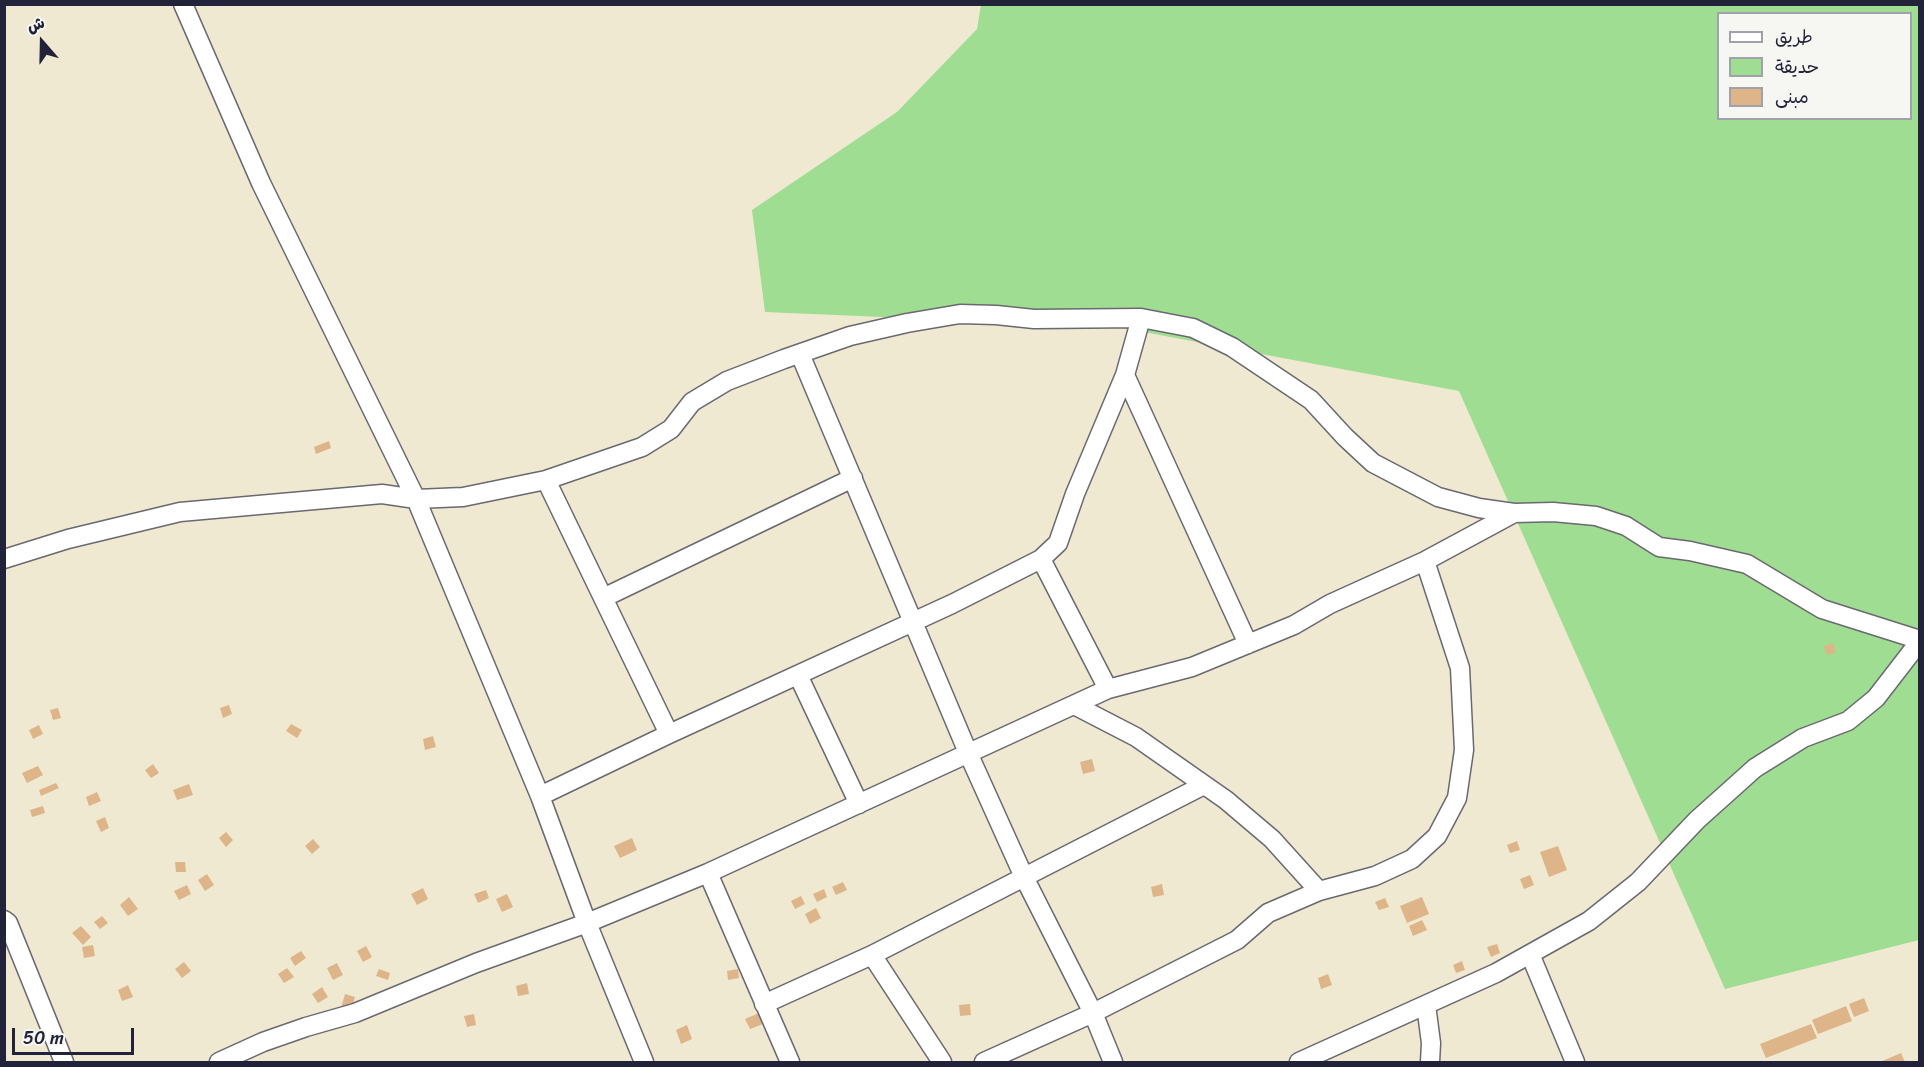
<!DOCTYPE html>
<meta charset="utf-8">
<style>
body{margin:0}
#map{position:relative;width:1924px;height:1067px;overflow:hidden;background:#efe9d2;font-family:Sriracha,"Playpen Sans Arabic",sans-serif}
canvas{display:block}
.frame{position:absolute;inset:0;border:6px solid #22223b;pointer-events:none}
.legend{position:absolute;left:1717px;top:12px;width:195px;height:108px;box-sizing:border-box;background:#f6f6f2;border:2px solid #a1a1a9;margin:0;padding:8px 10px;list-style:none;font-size:18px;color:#22223b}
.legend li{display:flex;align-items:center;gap:12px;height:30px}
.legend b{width:30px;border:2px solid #a1a1a9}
.north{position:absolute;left:12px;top:12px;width:60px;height:60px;-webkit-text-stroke:4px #f6f6f2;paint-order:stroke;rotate:340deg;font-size:16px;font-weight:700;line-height:24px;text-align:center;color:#22223b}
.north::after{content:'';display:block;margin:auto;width:21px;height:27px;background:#22223b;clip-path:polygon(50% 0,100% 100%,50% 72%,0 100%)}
.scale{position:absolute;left:12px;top:1028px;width:122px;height:27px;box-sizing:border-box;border:3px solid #22223b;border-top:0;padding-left:8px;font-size:18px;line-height:21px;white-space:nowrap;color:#22223b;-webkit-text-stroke:4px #f6f6f2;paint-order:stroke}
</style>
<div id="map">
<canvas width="1924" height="1067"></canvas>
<div class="frame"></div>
<ul class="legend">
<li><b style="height:8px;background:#fff"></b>طريق</li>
<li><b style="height:16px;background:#9fdd92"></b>حديقة</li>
<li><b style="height:16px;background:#deb588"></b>مبنى</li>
</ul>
<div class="north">ش</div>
<div class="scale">50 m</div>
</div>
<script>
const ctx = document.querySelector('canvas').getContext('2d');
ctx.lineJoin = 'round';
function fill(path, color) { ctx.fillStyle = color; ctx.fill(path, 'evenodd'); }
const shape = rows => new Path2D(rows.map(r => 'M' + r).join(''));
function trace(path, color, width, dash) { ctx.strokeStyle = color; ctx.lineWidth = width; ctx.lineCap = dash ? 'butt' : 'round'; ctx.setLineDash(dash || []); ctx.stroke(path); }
const green = shape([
 [981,5,1919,5,1919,940,1725,989,1459,391,1117,327,765,312,752,210,897,112,977,29],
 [1718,14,1910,14,1910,118,1718,118]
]);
const building = shape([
 [329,441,331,448,316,454,314,447],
 [1833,643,1836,652,1827,655,1824,646],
 [229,705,232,714,223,718,220,708],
 [58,708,61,718,53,720,50,710],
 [291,724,302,730,297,738,286,731],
 [39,725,43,734,33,739,29,730],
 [433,736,436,747,425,750,423,739],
 [1092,759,1095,771,1083,774,1080,762],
 [153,764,159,773,151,778,145,770],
 [38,766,43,775,27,783,22,773],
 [56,783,59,788,41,796,39,790],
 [189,784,193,795,177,800,173,790],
 [97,792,101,801,89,806,86,797],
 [43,806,45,813,32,817,30,810],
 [105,817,109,828,101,832,96,821],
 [226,832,233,840,226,847,219,838],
 [632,838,637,850,620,858,614,846],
 [313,839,320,847,312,854,305,846],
 [1517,841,1520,850,1510,853,1507,845],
 [1558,846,1567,870,1549,877,1540,852],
 [175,862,185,862,186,872,176,872],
 [207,874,214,885,205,891,198,880],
 [1530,875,1534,885,1524,889,1520,879],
 [843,882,847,890,836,895,832,887],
 [1162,884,1164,895,1153,897,1151,887],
 [187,885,191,894,179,900,174,891],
 [423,888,428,899,417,905,411,894],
 [824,889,827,897,817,902,813,894],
 [486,890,489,898,478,903,474,894],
 [507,894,513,907,502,912,496,899],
 [801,896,805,904,795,909,791,901],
 [129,897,138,909,128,916,120,905],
 [1422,897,1429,914,1407,923,1400,906],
 [1385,898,1389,907,1379,910,1375,902],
 [816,908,821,918,810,924,805,914],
 [102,916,108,923,100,929,94,922],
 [1422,920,1427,930,1413,936,1409,926],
 [81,926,91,937,83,945,72,933],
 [1497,944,1500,953,1491,957,1487,947],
 [93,945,95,956,84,958,82,947],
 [366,946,372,957,363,962,357,951],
 [301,951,306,958,295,966,290,958],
 [1462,961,1465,970,1456,973,1453,965],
 [184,962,191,971,182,978,175,969],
 [337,963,343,975,333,980,327,968],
 [287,968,294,977,284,983,278,974],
 [379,969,390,973,388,980,376,976],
 [738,969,739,978,728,980,727,971],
 [1328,974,1332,985,1321,989,1318,978],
 [527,983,529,994,518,996,516,986],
 [128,985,133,997,122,1001,118,990],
 [322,987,328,997,318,1003,312,994],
 [345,994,355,997,351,1011,341,1008],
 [1864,998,1869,1011,1854,1017,1849,1004],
 [970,1004,971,1015,960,1016,959,1005],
 [1846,1006,1852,1021,1818,1034,1812,1020],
 [759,1013,763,1024,750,1029,745,1019],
 [474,1014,476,1025,467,1027,464,1016],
 [1811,1024,1817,1038,1766,1058,1760,1044],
 [687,1025,692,1039,681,1044,676,1030],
 [1901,1053,1905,1062,1880,1062]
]);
const minor = shape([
 [183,4,261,183,416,499,540,796,587,923,644,1062],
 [800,354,969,755,1024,877,1093,1013,1113,1062],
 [1125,375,1248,644],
 [546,480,669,734],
 [4,559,68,539,180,512,382,494,416,499,463,497,546,480,642,447,671,429,692,402,727,381,784,359,850,336,907,323,960,314,996,315,1034,319,1141,318,1193,328,1232,347,1311,400,1345,437,1373,463,1438,497,1479,508,1514,513,1553,512,1596,516,1626,526,1659,547,1690,551,1747,564,1822,609,1920,640],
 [1041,559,1108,689],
 [603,598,853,478],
 [798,675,859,804],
 [1076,706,1136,737,1226,800,1272,839,1319,891],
 [540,796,669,734,952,604,1041,559,1058,543,1075,494,1125,375,1141,318],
 [708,873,790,1062],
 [4,920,8,923,64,1062],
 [1530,954,1575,1062],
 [872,955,942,1062],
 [764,1004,872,955,1204,785],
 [1426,1005,1431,1043,1430,1062],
 [219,1062,263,1042,306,1027,355,1013,476,963,587,923,708,873,1108,689,1192,667,1294,625,1330,604,1425,561,1514,513],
 [984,1062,1093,1013,1237,940,1268,913,1319,891,1375,876,1412,859,1437,836,1457,798,1464,750,1460,668,1425,561],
 [1299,1062,1496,973,1589,921,1638,882,1697,820,1755,768,1803,738,1848,721,1876,698,1920,641]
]);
fill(green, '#9fdd92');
fill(building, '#deb588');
trace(minor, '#6a6870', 21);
trace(minor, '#fff', 18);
</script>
